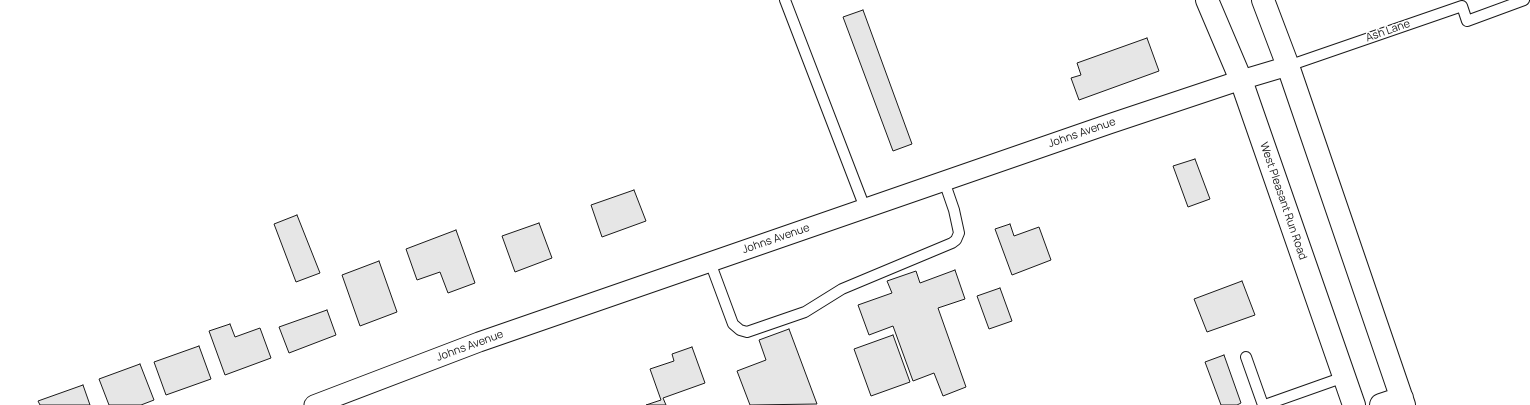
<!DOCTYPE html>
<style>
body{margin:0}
canvas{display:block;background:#fff}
</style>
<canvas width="1530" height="405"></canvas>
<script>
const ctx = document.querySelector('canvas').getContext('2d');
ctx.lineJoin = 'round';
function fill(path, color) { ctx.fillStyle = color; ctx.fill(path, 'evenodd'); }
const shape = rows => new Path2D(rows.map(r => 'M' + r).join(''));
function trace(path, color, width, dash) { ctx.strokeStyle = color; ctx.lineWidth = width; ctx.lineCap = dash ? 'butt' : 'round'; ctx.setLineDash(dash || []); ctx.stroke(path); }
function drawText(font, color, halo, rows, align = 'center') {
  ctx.font = font + ' Manrope,sans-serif'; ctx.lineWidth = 3; ctx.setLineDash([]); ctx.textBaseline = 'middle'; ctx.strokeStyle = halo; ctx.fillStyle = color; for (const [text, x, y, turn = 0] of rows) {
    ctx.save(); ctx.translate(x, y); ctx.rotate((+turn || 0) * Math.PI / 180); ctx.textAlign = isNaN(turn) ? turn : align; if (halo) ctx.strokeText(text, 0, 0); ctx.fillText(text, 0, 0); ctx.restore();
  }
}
const building = shape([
 [863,10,912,144,893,151,843,17,863,10],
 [1147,38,1159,71,1079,100,1071,78,1081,75,1077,63,1147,38],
 [1195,159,1210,199,1188,207,1173,166,1195,159],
 [634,190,646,221,602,237,591,205,634,190],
 [297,215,320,273,296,282,274,224,297,215],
 [539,223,552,258,515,272,502,236,539,223],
 [1010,224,1014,236,1039,227,1051,260,1012,275,995,229,1010,224],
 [456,230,475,283,448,293,440,272,417,280,406,249,456,230],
 [379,261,397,312,360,326,342,275,379,261],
 [955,270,965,299,938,308,966,387,943,396,934,373,913,381,893,326,869,335,858,305,892,293,887,281,916,271,920,283,955,270],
 [1242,281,1255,315,1207,332,1194,299,1242,281],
 [1000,288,1012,321,989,329,977,296,1000,288],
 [327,310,336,335,289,353,279,327,327,310],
 [230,324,235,337,260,328,271,358,225,375,209,331,230,324],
 [789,329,817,404,750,405,737,371,766,360,759,340,789,329],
 [893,335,910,382,871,396,854,349,893,335],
 [199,346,211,379,166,395,154,362,199,346],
 [692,347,705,383,663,398,666,405,646,405,661,400,650,369,674,361,672,354,692,347],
 [1224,355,1241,403,1237,405,1221,405,1205,362,1224,355],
 [140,364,154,400,141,405,109,405,99,379,140,364],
 [83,385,90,405,40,405,38,401,83,385]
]);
const service = shape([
 [785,0,865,208],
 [1288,66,1462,6,1467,21,1524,0],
 [710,262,733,324,740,330,747,332,805,312,842,289,952,243,956,240,959,233,954,210,944,181],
 [1246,357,1263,405],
 [1265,405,1344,377]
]);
const minor = shape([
 [314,405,479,342,1109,124,1241,80,1288,66]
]);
const secondary = shape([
 [1207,0,1241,80,1354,405],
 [1263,0,1288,66,1404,405],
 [1381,405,1402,398]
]);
const streetNames = [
 ["Ash Lane",1388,31,-19],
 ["Johns Avenue",1082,133,-19],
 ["West Pleasant Run Road",1283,201,71],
 ["Johns Avenue",776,239,-19],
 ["Johns Avenue",470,346,-20]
];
fill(building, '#e6e6e6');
trace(building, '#1a1a1a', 1);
trace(service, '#1a1a1a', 12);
trace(minor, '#1a1a1a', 21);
trace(secondary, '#1a1a1a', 24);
trace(service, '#fff', 10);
trace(minor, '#fff', 19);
trace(secondary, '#fff', 22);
drawText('11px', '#1a1a1a', '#fff', streetNames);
</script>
